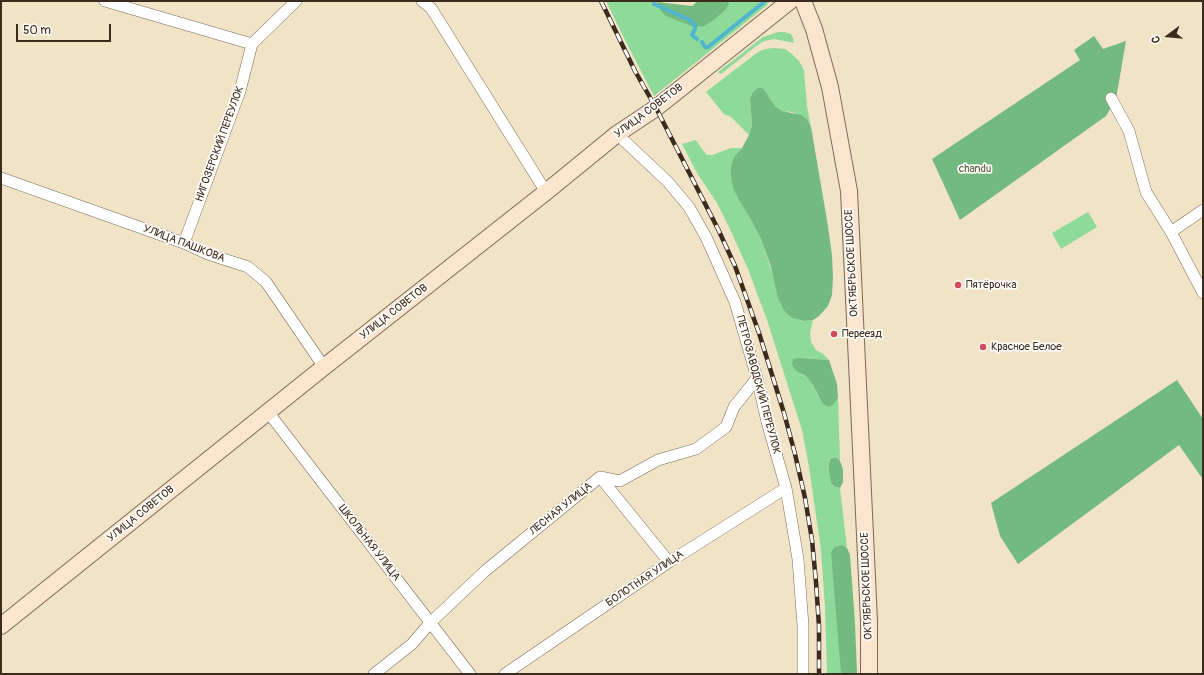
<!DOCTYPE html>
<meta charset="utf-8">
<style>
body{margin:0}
#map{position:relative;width:1204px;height:675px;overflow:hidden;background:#f1e3c6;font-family:Pangolin,sans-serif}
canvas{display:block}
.frame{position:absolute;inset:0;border:2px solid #3b2a1e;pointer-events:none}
.north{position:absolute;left:1148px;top:16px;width:40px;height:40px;-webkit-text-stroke:3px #fdfcf7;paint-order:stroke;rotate:254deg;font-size:11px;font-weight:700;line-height:16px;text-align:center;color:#3b2a1e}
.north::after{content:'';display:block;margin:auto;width:14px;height:18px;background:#3b2a1e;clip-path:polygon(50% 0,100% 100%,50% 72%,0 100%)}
.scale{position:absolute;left:16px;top:24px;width:95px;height:18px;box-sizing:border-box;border:2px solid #3b2a1e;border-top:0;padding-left:5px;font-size:12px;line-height:14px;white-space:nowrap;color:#3b2a1e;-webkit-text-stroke:3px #fdfcf7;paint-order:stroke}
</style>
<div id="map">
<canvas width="1204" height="675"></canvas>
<div class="frame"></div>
<div class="north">С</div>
<div class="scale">50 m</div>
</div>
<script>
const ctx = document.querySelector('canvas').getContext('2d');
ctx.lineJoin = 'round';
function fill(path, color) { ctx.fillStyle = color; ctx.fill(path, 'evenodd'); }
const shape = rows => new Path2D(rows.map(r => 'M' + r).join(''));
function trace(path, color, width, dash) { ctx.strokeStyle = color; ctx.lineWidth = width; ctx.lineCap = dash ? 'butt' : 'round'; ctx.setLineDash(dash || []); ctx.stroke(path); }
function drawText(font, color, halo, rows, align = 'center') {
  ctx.font = font + ' Pangolin,sans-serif'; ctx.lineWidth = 3.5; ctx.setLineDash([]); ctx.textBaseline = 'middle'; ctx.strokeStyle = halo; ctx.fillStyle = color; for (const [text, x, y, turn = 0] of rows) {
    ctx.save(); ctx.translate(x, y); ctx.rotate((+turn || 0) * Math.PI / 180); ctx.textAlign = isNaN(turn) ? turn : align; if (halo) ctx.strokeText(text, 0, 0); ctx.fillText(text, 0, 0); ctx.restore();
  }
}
const green = shape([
 [606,1,657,2,661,11,729,4,728,1,770,1,766,6,654,96,625,40],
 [778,32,785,32,791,34,793,38,794,43,774,39,764,41,755,47,721,74,718,72,763,37],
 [773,48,785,49,792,54,799,61,804,70,807,106,811,127,807,119,792,112,782,111,775,106,763,88,750,99,752,125,749,135,731,117,724,114,706,92,758,52,765,49],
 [696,140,702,149,707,155,712,155,731,148,742,148,734,157,739,200,751,220,761,239,785,312,792,318,804,321,813,320,810,333,811,342,816,350,823,354,829,360,800,358,801,374,807,377,813,385,819,397,834,404,838,398,840,461,836,457,831,457,829,463,831,483,835,487,840,488,847,548,842,545,840,647,841,674,827,674,825,607,821,550,809,467,802,430,767,320,748,269,730,229,717,203,697,173,682,144],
 [1088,212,1097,227,1061,249,1052,233]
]);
const forest = shape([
 [698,1,728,1,729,4,726,9,715,19,704,26,694,27,666,16,661,11,657,2,692,6],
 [1094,36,1103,49,1126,41,1116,99,1106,116,960,220,932,159,1080,60,1074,50],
 [758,88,763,88,775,106,782,111,801,115,807,119,811,127,827,220,832,255,833,278,832,295,828,306,819,316,813,320,804,321,792,318,785,312,778,298,771,267,761,239,751,220,739,200,733,188,731,176,731,166,734,157,742,148,749,135,752,125,750,99,753,92],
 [800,358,829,360,837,384,838,398,834,404,829,407,823,404,813,385,807,377,795,370,792,364,793,359],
 [1177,380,1203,419,1203,477,1202,478,1179,445,1018,564,1000,536,991,503],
 [836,457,840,461,843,469,843,482,840,488,835,487,831,483,829,472,829,463,831,458],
 [842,545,847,548,850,555,855,623,857,674,841,674,831,552,835,547]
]);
const stream = shape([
 [654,4,690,20,695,26,695,29,692,35,697,39],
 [702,42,705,47,708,47,764,2]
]);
const minor = shape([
 [105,1,252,44],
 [422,1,431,8,546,192],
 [1111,98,1129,131,1146,192,1171,232,1203,293],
 [617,134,668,182,689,207,706,237,735,302,757,378,767,422,786,488,798,559,803,626,803,674],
 [1,178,184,243,208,254,248,267,266,282,324,367],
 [1171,232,1203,210],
 [184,243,240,91,252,44,296,1],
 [268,412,470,674],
 [600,477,669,562],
 [374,674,412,644,430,623,485,571,600,477,620,481,658,460,696,449,726,427,734,407,757,378],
 [505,674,669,562,786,488]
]);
const secondary = shape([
 [803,1,814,29,830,87,849,191,869,621,869,674],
 [1,626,324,367,546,192,617,134,656,108,790,1]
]);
const rail = shape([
 [601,1,635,71,656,108,718,229,735,266,759,333,784,413,795,454,805,498,812,540,816,582,819,626,819,674]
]);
const markers = [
 [958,285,4,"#d1495b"],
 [834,334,4,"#d1495b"],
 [983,347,4,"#d1495b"]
];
const streetNames = [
 ["УЛИЦА СОВЕТОВ",649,111,-37],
 ["НИГОЗЕРСКИЙ ПЕРЕУЛОК",220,144,-70],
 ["УЛИЦА ПАШКОВА",184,244,21],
 ["ОКТЯБРЬСКОЕ ШОССЕ",852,263,-93],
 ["УЛИЦА СОВЕТОВ",394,312,-38],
 ["ПЕТРОЗАВОДСКИЙ ПЕРЕУЛОК",758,385,75],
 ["ЛЕСНАЯ УЛИЦА",561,509,-39],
 ["УЛИЦА СОВЕТОВ",141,514,-39],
 ["ШКОЛЬНАЯ УЛИЦА",369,543,52],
 ["БОЛОТНАЯ УЛИЦА",645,579,-34],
 ["ОКТЯБРЬСКОЕ ШОССЕ",867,586,-92]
];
const parkNames = [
 ["chandu",975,169]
];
const poiNames = [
 ["Пятёрочка",966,285],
 ["Переезд",842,334],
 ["Красное Белое",991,347]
];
fill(green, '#8eda98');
fill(forest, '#72ba80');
trace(stream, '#50b5cf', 4);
trace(minor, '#7b6b59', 12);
trace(secondary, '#7b6b59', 18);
trace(minor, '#fff', 11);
trace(secondary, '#fce5cf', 16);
trace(rail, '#3b2a1e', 4.5);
trace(rail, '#fdfcf7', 3, [9]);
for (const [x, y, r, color] of markers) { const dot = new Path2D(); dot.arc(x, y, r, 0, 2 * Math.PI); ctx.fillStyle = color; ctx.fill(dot); trace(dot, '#fdfcf7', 1.5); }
drawText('11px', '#3b2a1e', '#fdfcf7', streetNames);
drawText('11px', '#545f43', '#fdfcf7', parkNames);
drawText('11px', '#3b2a1e', '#fdfcf7', poiNames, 'left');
</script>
